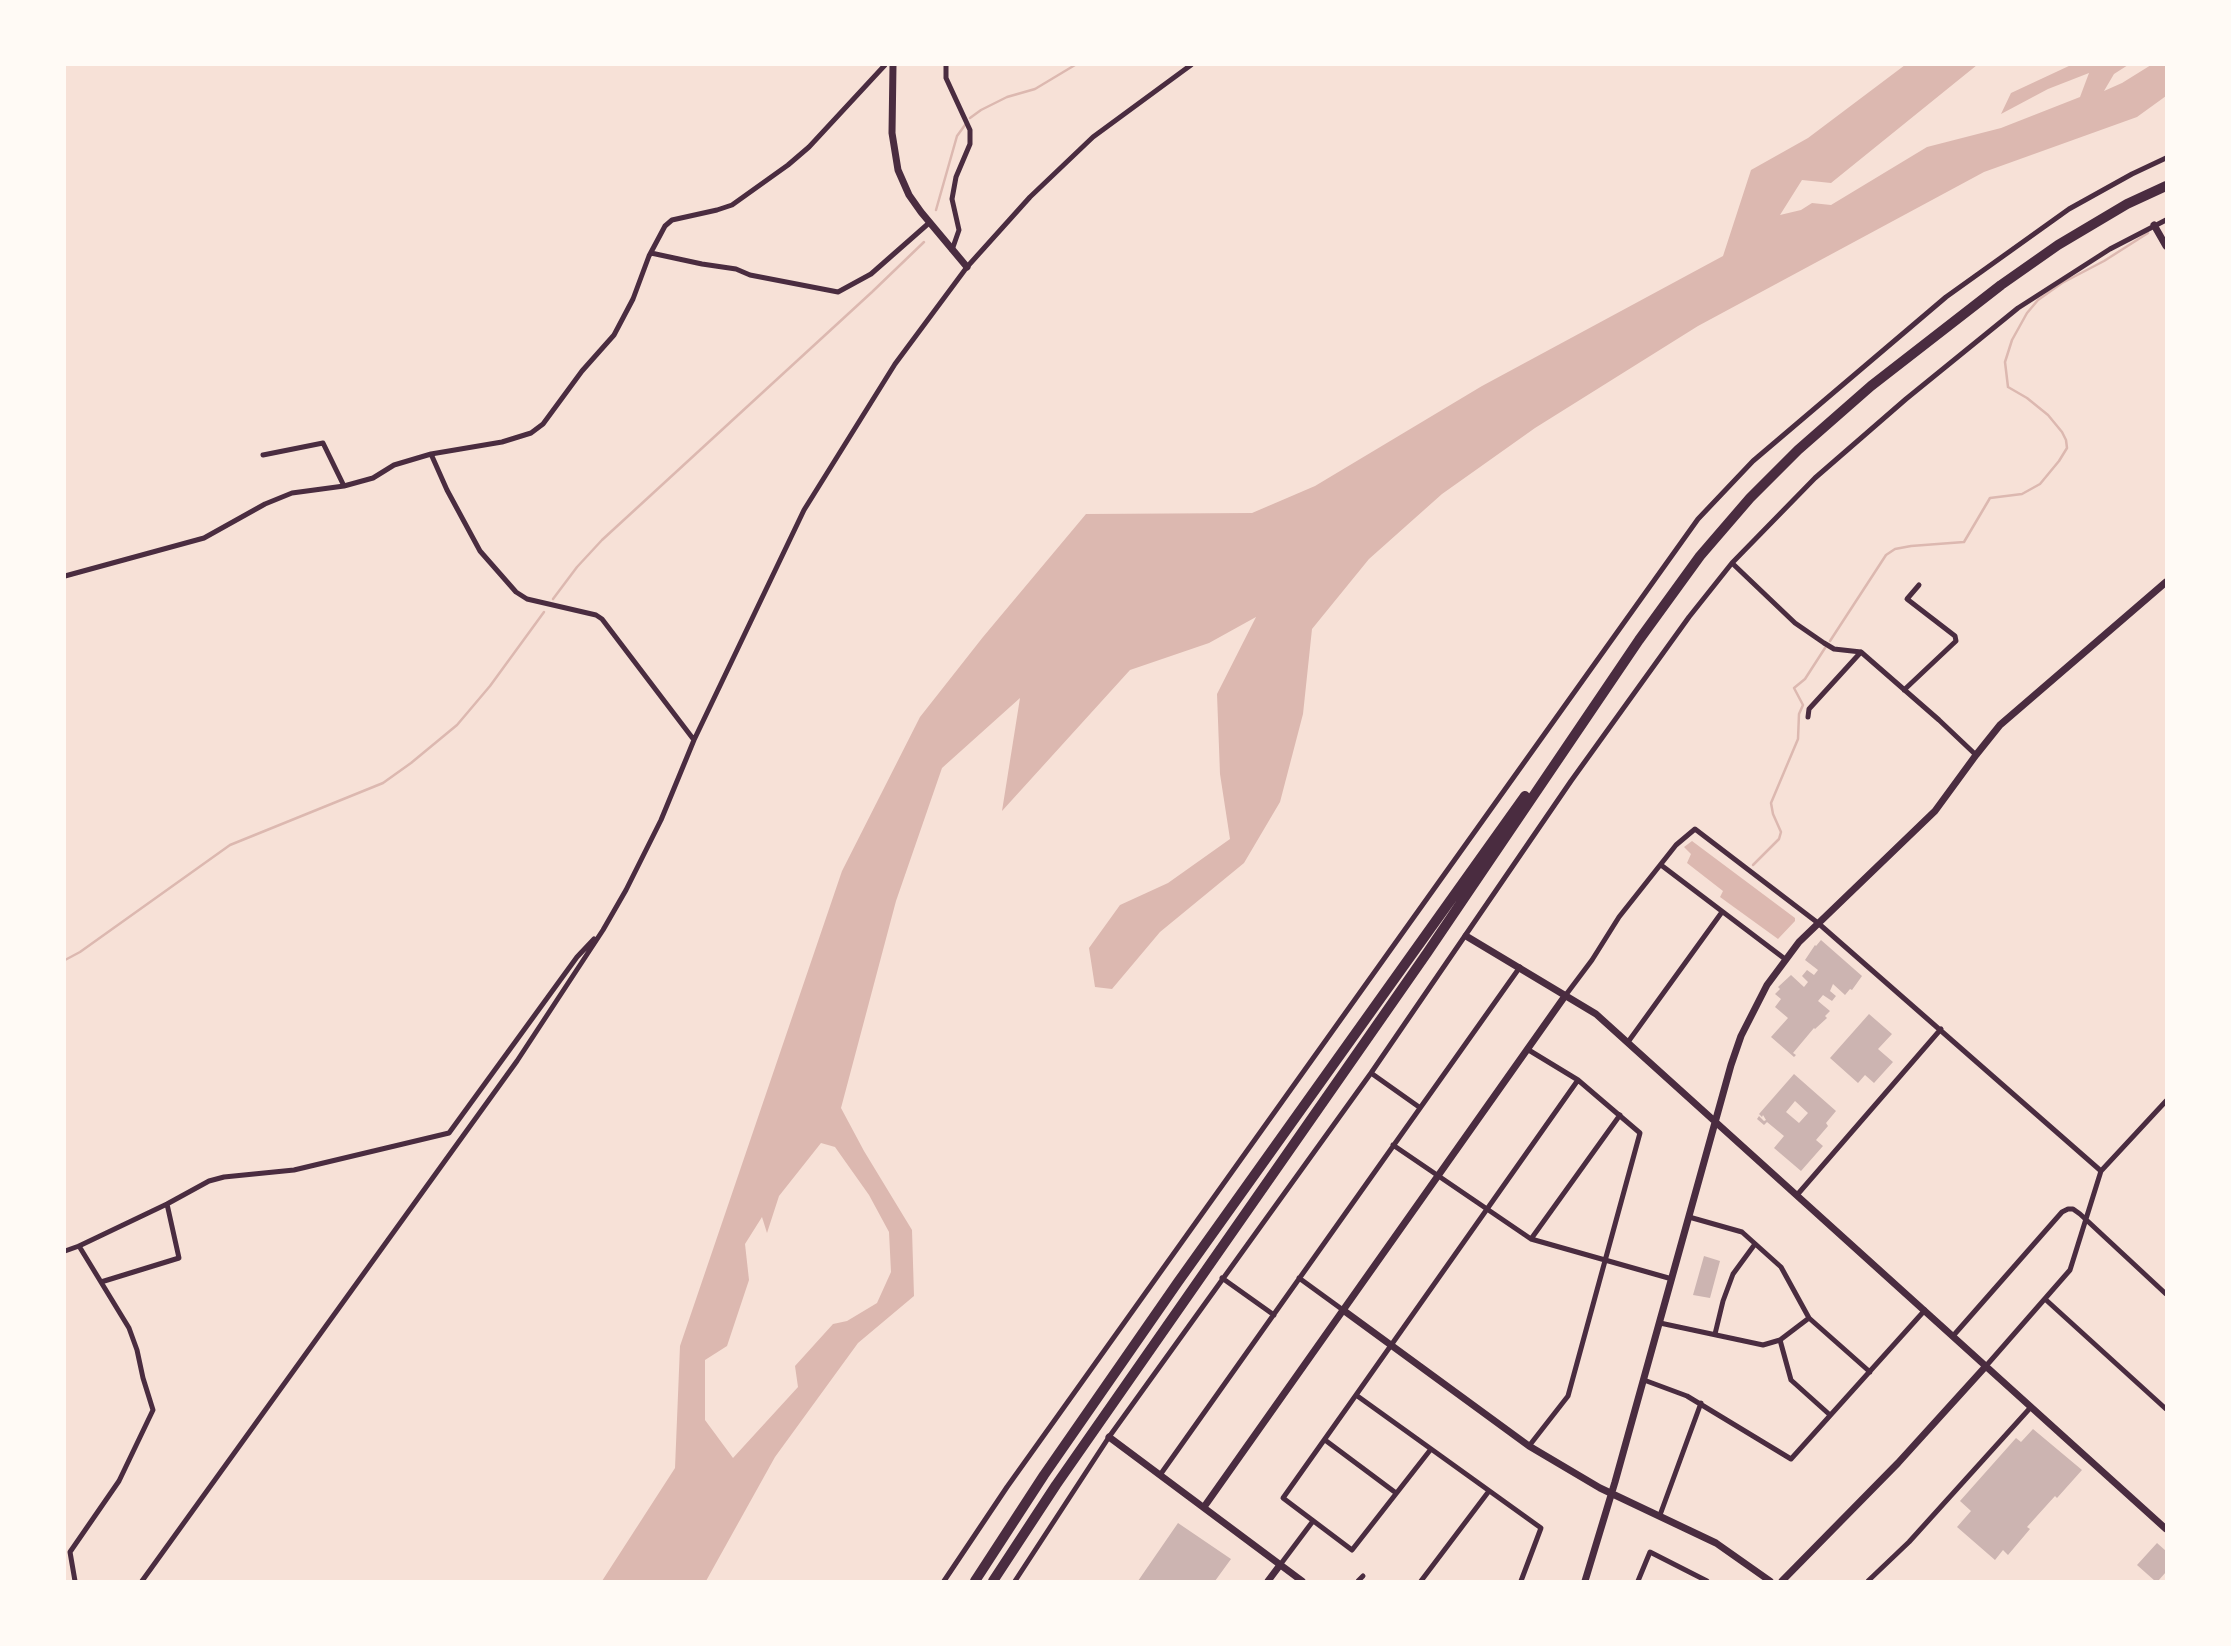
<!DOCTYPE html>
<style>
body{margin:0}
#map{position:relative;width:2231px;height:1646px;overflow:hidden;background:#f7e1d7;font-family:Montserrat,sans-serif}
canvas{display:block}
.frame{position:absolute;inset:0;border:66px solid #fffaf5;pointer-events:none}
</style>
<div id="map">
<canvas width="2231" height="1646"></canvas>
<div class="frame"></div>
</div>
<script>
const ctx = document.querySelector('canvas').getContext('2d');
ctx.lineJoin = 'round';
function fill(path, color) { ctx.fillStyle = color; ctx.fill(path, 'evenodd'); }
const shape = rows => new Path2D(rows.map(r => 'M' + r).join(''));
function trace(path, color, width, dash) { ctx.strokeStyle = color; ctx.lineWidth = width; ctx.lineCap = dash ? 'butt' : 'round'; ctx.setLineDash(dash || []); ctx.stroke(path); }
const water = shape([
 [1905,65,1977,65,1831,183,1802,180,1780,215,1801,210,1812,203,1831,205,1927,147,2001,128,2080,97,2089,73,2048,89,2001,114,2011,93,2071,65,2128,65,2114,74,2104,91,2122,83,2151,65,2166,65,2166,96,2137,117,1984,172,1698,326,1535,428,1442,494,1369,559,1312,629,1303,714,1280,802,1244,863,1160,932,1112,989,1095,987,1089,948,1120,905,1168,883,1230,839,1220,774,1217,694,1256,617,1209,643,1130,670,1002,811,1020,698,942,768,896,901,841,1108,864,1151,912,1230,914,1296,858,1343,775,1457,706,1581,602,1581,675,1468,680,1346,842,871,920,717,983,637,1086,514,1252,513,1315,486,1482,386,1723,256,1751,170,1808,138],
 [821,1143,835,1147,869,1195,889,1232,891,1272,877,1303,847,1321,833,1324,795,1366,798,1387,733,1458,705,1420,705,1360,727,1346,749,1280,745,1244,762,1217,767,1233,779,1196],
 [1692,841,1795,918,1795,921,1778,939,1720,897,1723,891,1687,863,1691,854,1684,847]
]);
const stream = shape([
 [970,118,981,110,1007,97,1035,89,1075,65],
 [936,210,957,136,965,125],
 [553,599,577,567,602,540,872,292,924,242],
 [1830,641,1886,555,1895,549,1911,546,1964,542,1990,498,2022,494,2040,484,2059,461,2067,448,2066,440,2062,432,2048,415,2027,398,2008,387,2005,362,2012,340,2027,313,2038,300,2062,283,2104,261,2148,233],
 [1753,865,1779,839,1781,832,1773,814,1771,803,1798,739,1799,714,1803,705,1794,688,1805,679,1825,648],
 [65,960,80,952,230,845,383,783,411,763,457,725,490,686,544,612]
]);
const building = shape([
 [1821,940,1862,976,1852,990,1850,989,1845,995,1833,984,1830,991,1836,996,1832,1001,1823,995,1818,1001,1830,1011,1825,1016,1827,1018,1815,1029,1814,1028,1793,1053,1796,1055,1794,1057,1771,1037,1788,1018,1775,1007,1781,999,1775,994,1780,989,1778,987,1791,975,1804,987,1808,982,1802,976,1807,970,1814,975,1818,970,1805,960,1815,945,1816,946],
 [1869,1014,1892,1034,1878,1049,1893,1062,1874,1083,1865,1075,1858,1083,1830,1058],
 [1794,1074,1836,1111,1826,1123,1828,1126,1816,1140,1823,1146,1801,1171,1774,1148,1784,1136,1767,1122,1764,1125,1757,1119,1759,1116,1764,1121,1766,1120,1763,1115,1762,1117,1759,1114],
 [1795,1101,1808,1113,1799,1123,1786,1112],
 [1704,1256,1720,1261,1710,1298,1693,1295],
 [2033,1429,2082,1470,2057,1498,2055,1496,2027,1527,2030,1529,2008,1555,2003,1550,1995,1560,1957,1527,1971,1511,1960,1501,2016,1438,2021,1442],
 [1178,1523,1231,1559,1215,1581,1138,1581],
 [2157,1543,2166,1551,2166,1572,2158,1581,2155,1581,2137,1565]
]);
const minor = shape([
 [946,65,946,78,970,130,970,144,956,177,952,199,959,230,952,250],
 [651,253,702,264,736,269,750,275,838,292,871,274,929,223],
 [431,454,447,490,480,551,516,592,527,599,596,615,602,619,694,740],
 [263,455,323,443,344,486],
 [1732,563,1795,623,1824,643,1834,649,1861,652,1939,720,1976,755],
 [65,576,204,538,265,504,292,493,344,486,373,478,394,465,431,454,502,442,531,433,543,424,582,371,614,335,633,299,649,256,665,226,672,220,717,210,732,205,788,165,809,147,885,65],
 [1904,690,1956,641,1955,636,1907,599,1919,585],
 [1808,717,1809,709,1861,652],
 [1661,865,1785,959],
 [1565,996,1592,960,1619,917,1676,845,1695,829,1818,923,2101,1171],
 [1628,1042,1722,912],
 [1527,1049,1578,1080,1640,1133,1568,1396,1529,1446],
 [1371,1073,1419,1107],
 [1393,1145,1531,1239,1672,1279],
 [1797,1195,1941,1029],
 [1689,1217,1742,1232,1781,1267,1809,1318],
 [1531,1239,1620,1115],
 [65,1251,79,1246,167,1204,209,1181,224,1177,294,1170,449,1133,577,957,594,939],
 [1222,1278,1274,1315],
 [1299,1278,1343,1310],
 [101,1282,179,1258,167,1204],
 [2045,1299,2166,1409],
 [1660,1323,1763,1345,1780,1340],
 [1715,1334,1723,1301,1733,1274,1755,1244],
 [1953,1336,2062,1212,2068,1209,2073,1209,2080,1214,2166,1294],
 [1986,1366,2070,1270,2101,1171,2166,1101],
 [1644,1380,1687,1396,1791,1459,1925,1310],
 [1356,1395,1283,1498,1352,1550,1431,1449],
 [1830,1415,1791,1380,1780,1340,1809,1318,1870,1372],
 [1325,1440,1396,1493],
 [1160,1475,1520,967],
 [1660,1515,1701,1403],
 [1280,1565,1313,1521],
 [75,1581,70,1552,119,1481,153,1410,143,1378,137,1350,129,1328,79,1246],
 [142,1581,517,1061,603,930,626,890,661,820,694,740,804,510,895,364,967,267,1030,197,1093,137,1191,65],
 [944,1581,1007,1487,1698,519,1753,461,1946,297,2069,209,2132,174,2166,158],
 [1015,1581,1109,1437,1371,1073,1571,781,1689,617,1732,563,1815,478,1906,399,2018,308,2110,249,2166,220],
 [1358,1581,1363,1576],
 [1421,1581,1489,1491],
 [1521,1581,1541,1528,1356,1395,1578,1080],
 [1638,1581,1650,1552,1707,1581],
 [1868,1581,1909,1542,2031,1407]
]);
const tertiary = shape([
 [893,65,892,133,898,170,909,195,921,212,967,267],
 [2154,225,2166,246],
 [1466,936,1596,1014,2166,1529],
 [1343,1310,1529,1446,1600,1488,1716,1543,1770,1581],
 [1109,1437,1302,1581],
 [1204,1507,1565,996],
 [1268,1581,1280,1565],
 [1585,1581,1615,1482,1731,1065,1741,1036,1767,985,1799,942,1935,811,1976,755,2000,725,2166,582],
 [1782,1581,1898,1463,1986,1366]
]);
const motorway = shape([
 [975,1581,1044,1475,1178,1282,1525,796],
 [993,1581,1056,1485,1427,953,1639,640,1700,556,1750,498,1798,450,1871,386,2001,285,2058,245,2127,204,2166,186]
]);
fill(water, '#dcb8b0');
trace(stream, '#dcb8b0', 2.5);
fill(building, '#ccb4b1');
trace(minor, '#4a2c40', 5);
trace(tertiary, '#4a2c40', 7);
trace(motorway, '#4a2c40', 10);
</script>
